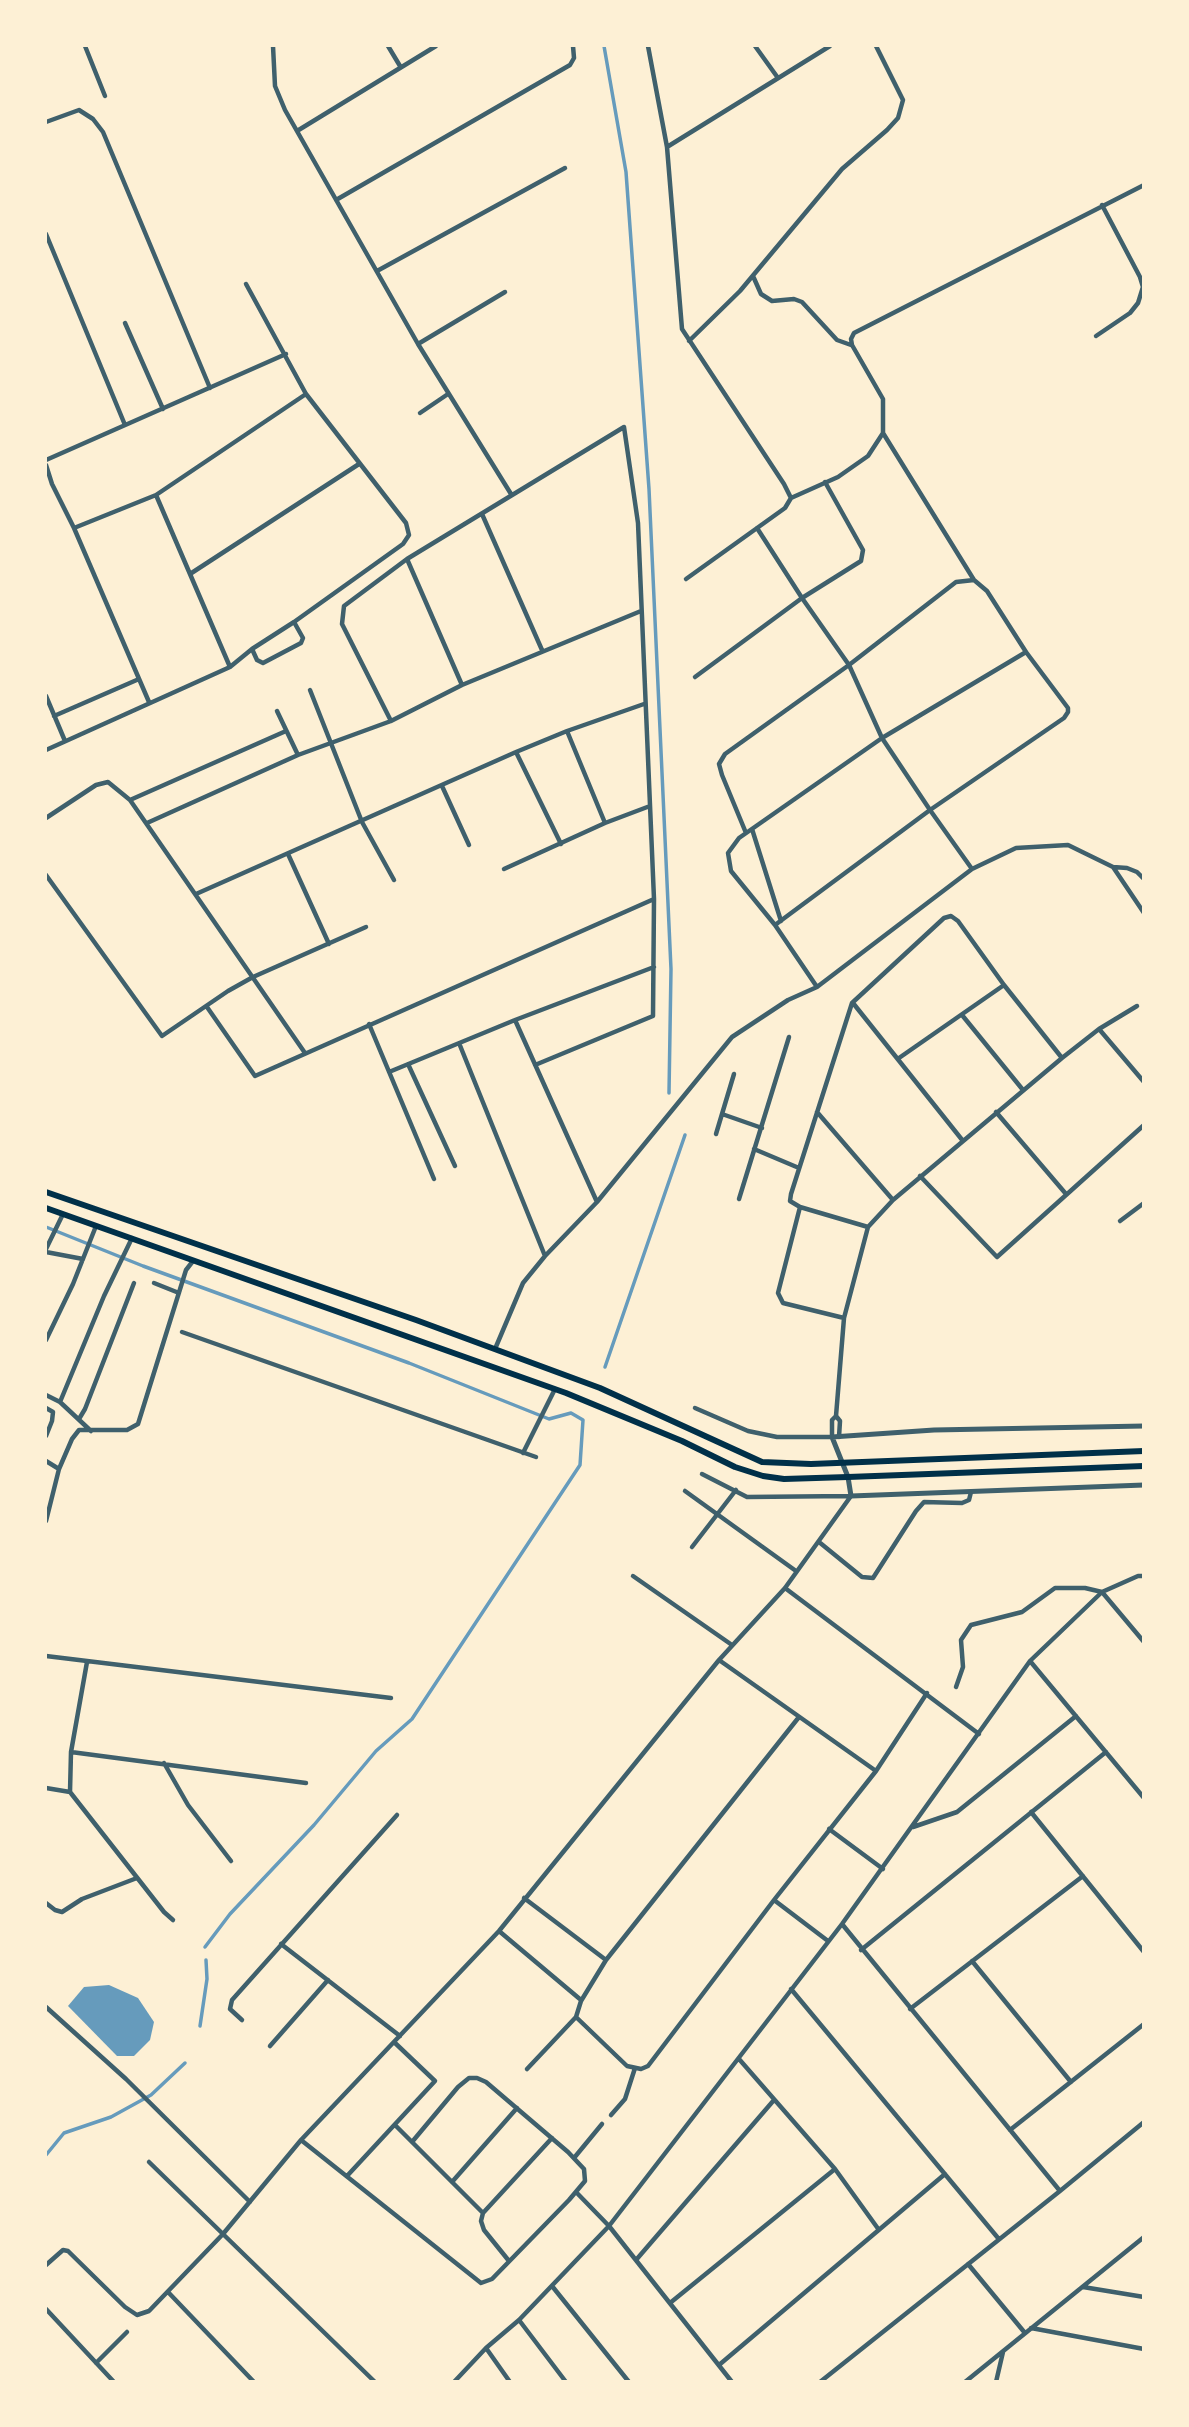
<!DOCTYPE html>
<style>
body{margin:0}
#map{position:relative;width:1189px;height:2427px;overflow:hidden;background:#fdf0d5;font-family:Karla,sans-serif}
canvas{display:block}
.frame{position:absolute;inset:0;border:47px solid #fdf0d5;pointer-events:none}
</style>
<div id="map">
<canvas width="1189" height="2427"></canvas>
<div class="frame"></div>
</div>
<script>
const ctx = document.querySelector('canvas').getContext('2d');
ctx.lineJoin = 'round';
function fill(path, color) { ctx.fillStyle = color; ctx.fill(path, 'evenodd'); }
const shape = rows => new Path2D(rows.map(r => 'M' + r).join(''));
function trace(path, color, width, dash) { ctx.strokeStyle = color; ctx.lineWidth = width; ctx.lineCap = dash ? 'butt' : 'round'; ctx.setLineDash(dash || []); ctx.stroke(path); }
const water = shape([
 [109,1985,138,1998,154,2022,150,2040,134,2056,117,2056,68,2006,84,1987]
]);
const stream = shape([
 [604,46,626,172,649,489,671,969,669,1093],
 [46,1227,143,1266,409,1363,549,1419,571,1413,583,1420,580,1465,412,1719,376,1751,314,1825,230,1914,205,1947],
 [605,1367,685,1135],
 [200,2026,207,1979,206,1960],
 [46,2155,64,2133,111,2117,151,2095,185,2063]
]);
const minor = shape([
 [85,46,105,96],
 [273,46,275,86,285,110,418,344,511,494],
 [388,46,400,66],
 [648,46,667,147,682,329,784,484,791,498,785,508,686,579],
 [755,46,778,78],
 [46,122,79,110,93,119,103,132,210,388],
 [297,131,436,46],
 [667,147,830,46],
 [336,200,570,65,574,58,573,46],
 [46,234,125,425],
 [377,271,565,168],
 [753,276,761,294,772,301,794,299,802,302,837,340,851,345],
 [125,323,163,409],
 [1096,336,1130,313,1138,303,1143,287,1140,277,1102,205],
 [689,341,740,291,842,169,887,130,898,118,903,100,876,46],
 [418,344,505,292],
 [420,413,448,394],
 [883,433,974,580],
 [46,460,286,354],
 [46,465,52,484,74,528,149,702],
 [156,495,230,667],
 [791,498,838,477,868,456,883,433,883,399,852,345,851,339,854,333,1144,185],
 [482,514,542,650],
 [74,528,156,495,306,394],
 [757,528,802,598,849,665,882,738,930,810,972,869],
 [407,559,462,685],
 [190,574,359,464],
 [252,649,257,660,263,663,301,643,303,638,294,622],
 [695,677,802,598,861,561,863,550,825,482],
 [310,690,362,822,394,880],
 [46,696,65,741],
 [277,711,298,755],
 [54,716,139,679],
 [391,721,342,624,344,606,407,559,624,427,638,523,654,899,653,1016,535,1065],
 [567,731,605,823],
 [46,750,230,667,252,649,294,622,403,544,409,535,406,523,306,394,246,284],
 [516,752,561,844],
 [442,786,469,845],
 [130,800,286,731],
 [46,818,96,785,108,782,130,800,305,1053],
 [147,823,298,755,391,721,462,685,641,611],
 [752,829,781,921],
 [746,833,722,775,719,764,725,754,849,665,956,582,974,580,987,591,1026,652,1068,708,1068,712,1064,718,930,810,775,925],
 [288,854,329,944],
 [1113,867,1127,868,1137,872,1144,879],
 [504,869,605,823,650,806],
 [46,875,162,1036,228,991,253,977,366,927],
 [196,894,516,752,567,731,644,704],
 [817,987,775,925,731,871,728,853,739,838,882,738,1026,652],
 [853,1003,963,1141],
 [207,1007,255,1076,654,899],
 [962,1015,1023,1090],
 [515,1020,597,1202],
 [369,1024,434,1179],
 [1099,1029,1144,1082],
 [459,1043,545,1256],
 [899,1058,1004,985],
 [408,1064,455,1166],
 [389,1072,515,1020,654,967],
 [817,1112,893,1200],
 [996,1112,1066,1194],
 [722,1114,762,1128],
 [716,1134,734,1074],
 [754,1149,799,1168],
 [920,1176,997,1257,1144,1125],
 [739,1199,789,1037],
 [800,1207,778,1293,783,1303,844,1318],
 [1120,1221,1144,1203],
 [868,1227,800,1207,790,1201,791,1194,852,1003,944,918,951,916,958,921,1004,985,1062,1058],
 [46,1249,63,1214],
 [46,1252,83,1259],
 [154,1283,179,1293],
 [182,1332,536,1457],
 [46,1340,73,1284,96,1226],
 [495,1349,523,1283,545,1256,597,1202,732,1037,788,1000,817,987,972,869,1016,848,1068,845,1113,867,1144,913],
 [46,1395,60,1402,91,1431],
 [60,1402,104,1296,132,1238],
 [46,1408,53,1412,52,1421,46,1436],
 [695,1408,748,1431,777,1437,832,1437,832,1420,836,1416,844,1318,868,1227,893,1200,1062,1058,1099,1029,1137,1006],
 [836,1416,840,1421,839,1437],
 [79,1419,85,1409,134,1283],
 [523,1453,555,1389],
 [46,1461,59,1469],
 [702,1474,747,1497,850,1496],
 [685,1491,796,1571],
 [46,1521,59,1469,72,1439,79,1430,127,1430,138,1424,186,1270,193,1261],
 [819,1542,862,1577,873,1578,916,1511,924,1502,962,1503,969,1500,971,1492],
 [692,1547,736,1490],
 [633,1576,732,1645],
 [785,1588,979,1734],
 [46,1656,391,1698],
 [719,1660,876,1771],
 [1030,1661,1144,1798],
 [87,1662,71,1752,70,1792,164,1912,173,1920],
 [956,1687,963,1667,961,1640,971,1625,1022,1612,1055,1588,1085,1588,1102,1592,1144,1642],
 [71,1752,306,1783],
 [164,1763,188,1805,231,1861],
 [46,1788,70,1792],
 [1031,1812,1144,1952],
 [913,1827,957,1812,1076,1716],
 [829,1829,883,1869],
 [524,1898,606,1960],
 [774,1900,828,1941],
 [46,1903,55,1910,62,1912,82,1899,137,1878],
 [842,1924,1060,2191],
 [499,1931,581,2000],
 [281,1944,400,2036],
 [861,1950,1106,1752],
 [972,1961,1071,2082],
 [791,1989,998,2238],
 [46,2007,126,2079,250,2202],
 [910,2009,1083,1876],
 [576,2017,581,2001,606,1960,799,1717],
 [242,2020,230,2009,232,2000,397,1815],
 [270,2046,328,1980],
 [739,2059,835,2169,879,2230],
 [527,2069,576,2017,627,2066,641,2069,648,2066,774,1900,876,1771,927,1693],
 [611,2115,625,2099,635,2068],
 [395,2125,483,2213],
 [1010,2130,1144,2024],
 [301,2140,481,2283,492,2279,569,2200,585,2181,584,2169,568,2152,486,2082,477,2078,469,2078,458,2087,412,2142],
 [574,2158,602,2124],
 [149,2162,375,2382],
 [347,2176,435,2081,394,2042],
 [452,2182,517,2108],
 [576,2192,609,2226,732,2382],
 [636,2260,774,2100],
 [509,2261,484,2230,481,2221,483,2213,552,2138],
 [968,2264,1025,2333],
 [46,2265,63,2250,68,2251,125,2307,137,2315,149,2311,223,2234,301,2140,499,1931,719,1660,785,1588,851,1496],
 [552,2286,629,2382],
 [1083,2287,1144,2297],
 [168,2292,254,2382],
 [670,2303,835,2169],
 [46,2309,114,2382],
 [519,2320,566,2382],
 [1031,2328,1144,2349],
 [486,2348,510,2382],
 [96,2363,127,2332],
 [719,2365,945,2174],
 [454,2382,486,2348,519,2320,609,2226,842,1924,1030,1661,1102,1592,1138,1576,1144,1576],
 [820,2382,1060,2191,1144,2122],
 [965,2382,1144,2237],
 [996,2382,1003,2352]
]);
const tertiary = shape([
 [1144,1426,934,1430,832,1437,848,1477,851,1496,1144,1485]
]);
const secondary = shape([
 [46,1192,416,1320,600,1388,762,1462,811,1464,1144,1451],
 [46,1208,566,1393,682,1441,735,1467,763,1476,784,1479,848,1477,1144,1466]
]);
fill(water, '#669bbc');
trace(stream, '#669bbc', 3.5);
trace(minor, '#3f606c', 4.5);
trace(tertiary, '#3f606c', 5);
trace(secondary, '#003049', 6);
</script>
